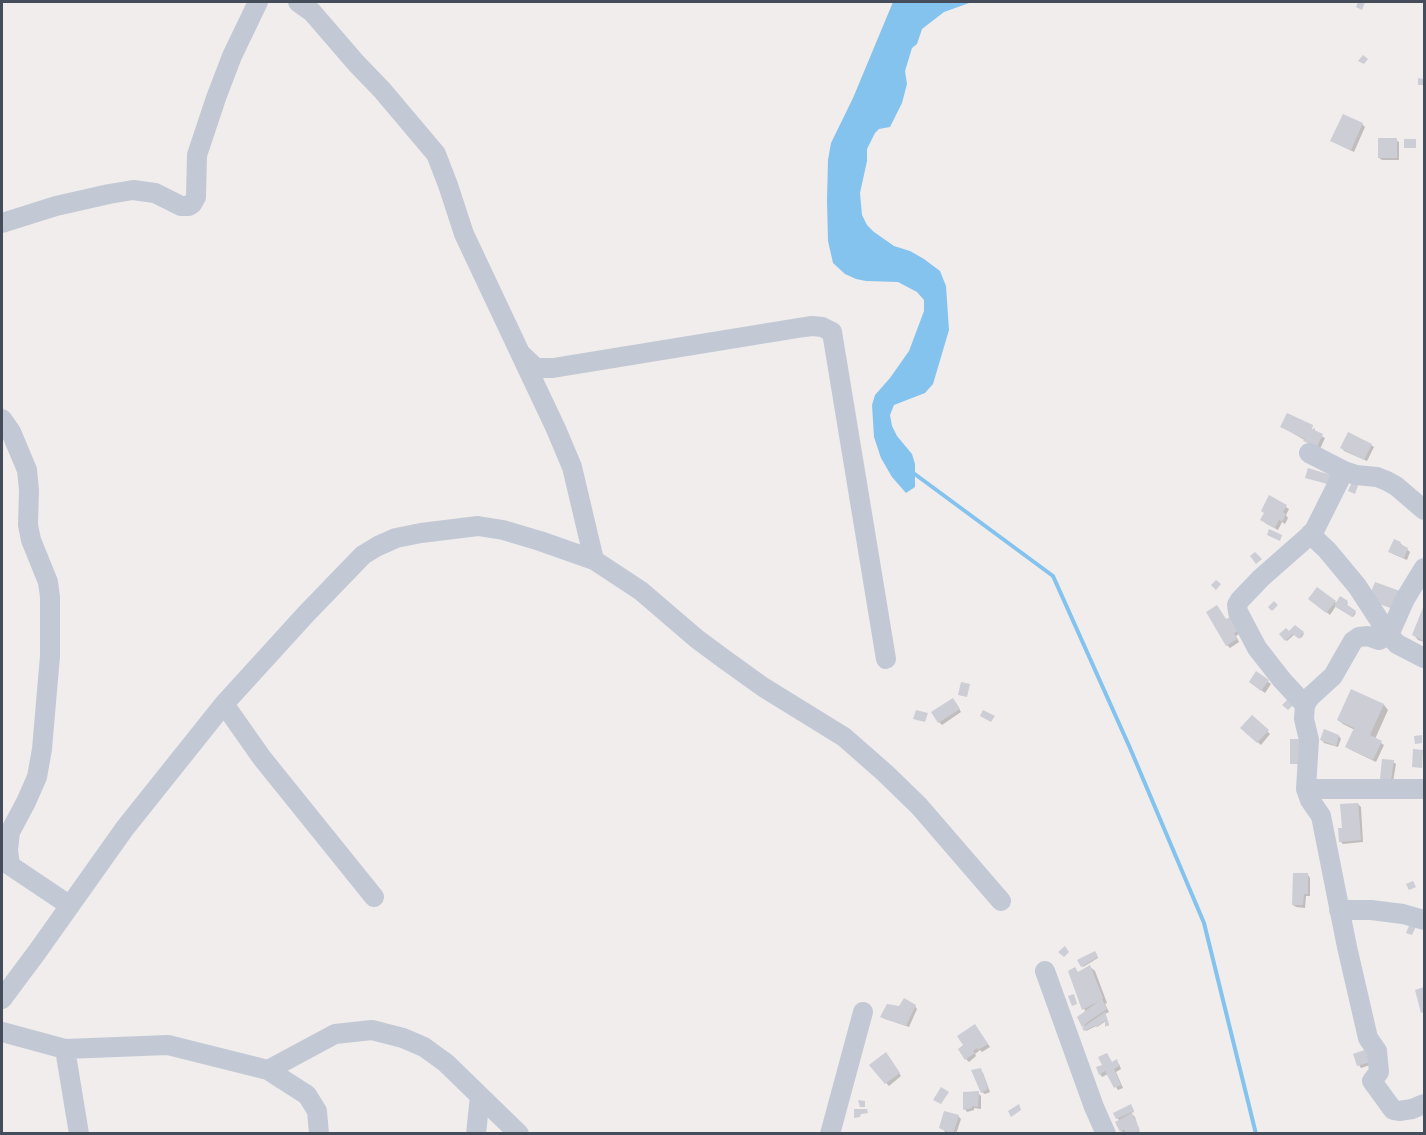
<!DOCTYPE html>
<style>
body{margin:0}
#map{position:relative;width:1426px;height:1135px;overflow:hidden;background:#f0edec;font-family:Karla,sans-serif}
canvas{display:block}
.frame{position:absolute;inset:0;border:3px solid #454c5a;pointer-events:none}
</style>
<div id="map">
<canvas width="1426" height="1135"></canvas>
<div class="frame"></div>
</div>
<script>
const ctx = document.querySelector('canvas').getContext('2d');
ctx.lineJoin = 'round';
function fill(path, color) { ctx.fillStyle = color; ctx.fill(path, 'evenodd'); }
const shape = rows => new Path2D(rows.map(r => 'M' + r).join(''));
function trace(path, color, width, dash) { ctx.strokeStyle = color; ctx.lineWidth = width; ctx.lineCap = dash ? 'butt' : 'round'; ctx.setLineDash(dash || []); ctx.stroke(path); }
const water = shape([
 [893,2,972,2,944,12,922,29,917,44,912,48,905,71,907,84,902,103,890,127,879,129,875,133,867,149,867,161,860,193,862,215,867,225,874,232,894,246,910,251,924,259,940,271,946,286,949,330,933,384,925,393,894,405,890,415,892,426,897,436,912,454,915,464,915,487,906,493,892,477,881,458,874,437,872,405,875,395,890,378,909,351,924,311,924,300,917,292,898,282,866,281,856,279,845,274,833,263,828,241,827,200,828,160,831,143,853,98]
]);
const shadow = shape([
 [1362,124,1365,127,1354,152,1335,143,1332,141],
 [1396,140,1399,142,1399,160,1382,160,1379,158],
 [1282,427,1310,436,1314,428,1315,429,1314,432,1325,438,1320,449],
 [1371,445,1374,447,1367,461,1344,451,1342,448],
 [1270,497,1289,509,1286,515,1288,518,1285,524,1282,522,1278,530,1265,523],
 [1400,543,1410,552,1407,560,1393,554,1390,551],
 [1341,599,1348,603,1346,606,1356,613,1353,617,1336,606,1330,615,1313,601,1335,602,1337,604],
 [1424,609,1424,642,1418,640,1414,635],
 [1226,621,1232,621,1239,634,1236,636,1239,642,1230,648,1227,645],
 [1295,627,1304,634,1301,638,1295,634,1287,641,1281,634,1289,633],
 [1257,673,1271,684,1265,693,1253,684],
 [1352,691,1384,705,1388,710,1375,739,1384,745,1376,762,1349,749,1355,730,1343,724,1338,720],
 [956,703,961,712,942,725,939,722],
 [1252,717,1270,734,1261,745,1242,728],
 [1339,736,1341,739,1338,747,1324,743,1322,740],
 [1393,762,1396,764,1393,782,1384,781,1381,778],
 [1358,804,1361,807,1363,842,1343,844,1340,841,1344,830],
 [1308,875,1310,878,1310,896,1306,896,1305,908,1296,907,1293,905],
 [1096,953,1098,958,1083,967,1079,960],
 [1090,967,1095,971,1107,1003,1105,1004,1109,1012,1105,1014,1109,1025,1107,1026,1106,1021,1097,1027,1096,1026,1086,1031,1079,1017,1086,1012,1084,1009,1070,972,1077,974],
 [915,1006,917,1009,909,1027,885,1019,882,1017,900,1008],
 [977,1028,990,1047,982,1052,980,1050,975,1054,976,1056,969,1062,966,1059],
 [1355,1054,1376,1063,1361,1068,1359,1065],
 [1107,1055,1112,1063,1116,1061,1119,1064,1121,1069,1116,1072,1123,1088,1118,1090,1108,1074,1102,1077,1100,1074,1105,1066],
 [889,1057,901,1076,889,1086,871,1066],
 [980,1070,983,1073,990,1092,985,1094,982,1092],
 [978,1093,981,1096,981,1109,974,1108,974,1110,967,1112,965,1109],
 [1132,1107,1134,1112,1131,1113,1135,1117,1140,1134,1128,1134,1127,1131,1124,1133,1121,1131,1120,1121,1117,1118],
 [958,1116,961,1119,956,1134,946,1132,948,1134,943,1134,945,1131,940,1128]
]);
const stream = shape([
 [912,472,1053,576,1130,748,1204,923,1256,1134]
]);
const building = shape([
 [1358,2,1365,2,1362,10,1356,7],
 [1363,55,1368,59,1364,64,1358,61],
 [1418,78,1424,79,1424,85,1418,85],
 [1343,114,1363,123,1351,150,1330,141],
 [1378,138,1397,138,1397,158,1378,158],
 [1404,139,1416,139,1416,148,1404,148],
 [1287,413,1313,425,1312,429,1323,434,1317,447,1303,441,1305,439,1280,427],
 [1348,432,1372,444,1364,460,1340,448],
 [1308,468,1334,476,1331,485,1305,478],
 [1354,477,1360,480,1355,494,1348,491],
 [1269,495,1287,505,1283,512,1286,514,1282,522,1279,520,1275,528,1260,520,1264,513,1261,511],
 [1269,529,1282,535,1280,541,1267,535],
 [1394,539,1401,542,1400,544,1408,548,1404,558,1388,552],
 [1255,552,1262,559,1256,564,1250,556],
 [1216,580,1221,584,1216,590,1211,585],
 [1375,582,1400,591,1393,609,1368,600],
 [1317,587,1336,601,1326,613,1308,599],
 [1340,596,1348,601,1346,604,1356,611,1352,617,1334,606],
 [1274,601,1278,605,1272,611,1268,607],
 [1217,605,1226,619,1230,617,1238,631,1234,633,1237,639,1226,646,1206,612],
 [1424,605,1424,641,1412,635],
 [1295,625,1304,632,1299,639,1293,634,1285,641,1279,634,1286,628,1289,631],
 [1256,671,1269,680,1261,691,1249,682],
 [961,682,970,684,967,697,958,695],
 [1351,689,1384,704,1370,735,1382,741,1373,760,1345,747,1354,728,1337,720],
 [953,698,960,709,938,723,931,712],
 [1287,700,1293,705,1288,710,1282,705],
 [916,710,928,713,925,722,913,719],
 [983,710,995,716,991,722,980,716],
 [1252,715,1269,730,1257,743,1240,728],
 [1324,729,1339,735,1336,746,1320,740],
 [1422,735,1422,743,1415,744,1414,736],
 [1290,739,1305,739,1305,764,1290,764],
 [1413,749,1423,750,1422,768,1412,767],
 [1382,759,1394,760,1391,780,1380,779],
 [1358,803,1361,840,1339,842,1338,828,1342,828,1340,804],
 [1293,873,1308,873,1308,894,1304,894,1303,905,1292,905],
 [1413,881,1416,887,1409,890,1406,884],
 [1412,919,1418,922,1412,935,1406,933],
 [1065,946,1069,952,1064,957,1058,952],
 [1095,951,1098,957,1081,967,1077,960],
 [1090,965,1103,998,1102,999,1107,1009,1089,1021,1082,1027,1077,1017,1099,1001,1082,1010,1068,971,1075,967,1078,972],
 [1424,987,1424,1012,1421,1013,1415,990],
 [1074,994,1077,1004,1072,1006,1068,996],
 [904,998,916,1005,906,1026,880,1017,887,1004,899,1006],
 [1105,1012,1109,1024,1105,1027,1105,1021,1095,1027,1094,1026,1084,1031,1082,1028],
 [975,1024,988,1044,978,1050,977,1048,973,1051,975,1053,965,1060,958,1049,963,1045,957,1036],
 [1370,1048,1374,1061,1357,1066,1353,1054],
 [886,1052,900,1073,885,1084,869,1065],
 [1107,1053,1112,1062,1117,1059,1119,1066,1114,1069,1121,1085,1114,1088,1105,1071,1099,1075,1096,1067,1102,1065,1098,1057],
 [981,1068,988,1089,981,1093,971,1070],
 [941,1087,949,1092,941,1104,933,1100],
 [979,1091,978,1107,972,1106,972,1108,963,1110,963,1092],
 [858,1100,865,1101,865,1107,860,1107],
 [1019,1104,1021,1110,1011,1117,1008,1111],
 [1131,1104,1134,1111,1116,1119,1113,1113],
 [854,1109,867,1109,868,1113,861,1114,860,1117,854,1118],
 [944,1111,959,1115,953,1134,939,1128],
 [1132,1113,1140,1130,1133,1134,1127,1134,1124,1129,1120,1132,1115,1122]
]);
const minor = shape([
 [298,2,312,12,356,63,382,90,436,154,448,185,464,234,556,429,572,467,594,560],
 [2,223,56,206,109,194,133,190,155,193,181,206,189,206,192,204,196,197,197,155,216,98,232,56,258,2],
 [520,353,536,368,553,368,798,328,812,326,822,327,832,332,886,659],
 [2,419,11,432,27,470,29,490,28,525,31,540,48,582,50,597,50,656,42,749,37,777,26,802,10,832,8,850,10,865],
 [1309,453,1344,471,1356,475,1377,477,1387,481,1396,486,1424,510],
 [1310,534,1327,550,1357,586,1389,635,1397,644,1424,658],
 [1424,568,1405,599,1389,635,1379,640,1368,636,1359,637,1353,641,1333,676,1310,697,1305,705,1304,719,1309,740,1306,789,1310,800,1321,816,1347,947,1368,1038,1377,1051,1379,1072,1372,1081,1393,1110,1399,1111,1412,1109,1424,1104],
 [224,704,262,758,374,897],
 [1305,705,1282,680,1257,648,1238,612,1237,605,1240,600,1261,578,1311,534,1315,529,1344,471],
 [1306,789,1424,789],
 [2,860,69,905],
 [1339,910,1371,910,1403,914,1424,920],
 [1045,971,1094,1107,1106,1134],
 [2,999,37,952,125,828,224,704,306,614,363,555,378,546,396,538,421,533,478,526,503,530,540,541,594,560,641,591,697,639,724,659,763,687,844,737,885,773,919,806,1001,901],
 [2,1032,65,1049,168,1045,268,1070,307,1095,317,1111,319,1134],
 [65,1049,79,1134],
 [268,1070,335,1034,372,1030,403,1038,424,1047,446,1063,519,1134],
 [476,1134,480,1096],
 [830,1134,863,1012]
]);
fill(water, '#84c3ee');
fill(shadow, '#0003');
trace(stream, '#84c3ee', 4);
fill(building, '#cccdd5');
trace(minor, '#c2c9d5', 20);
</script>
